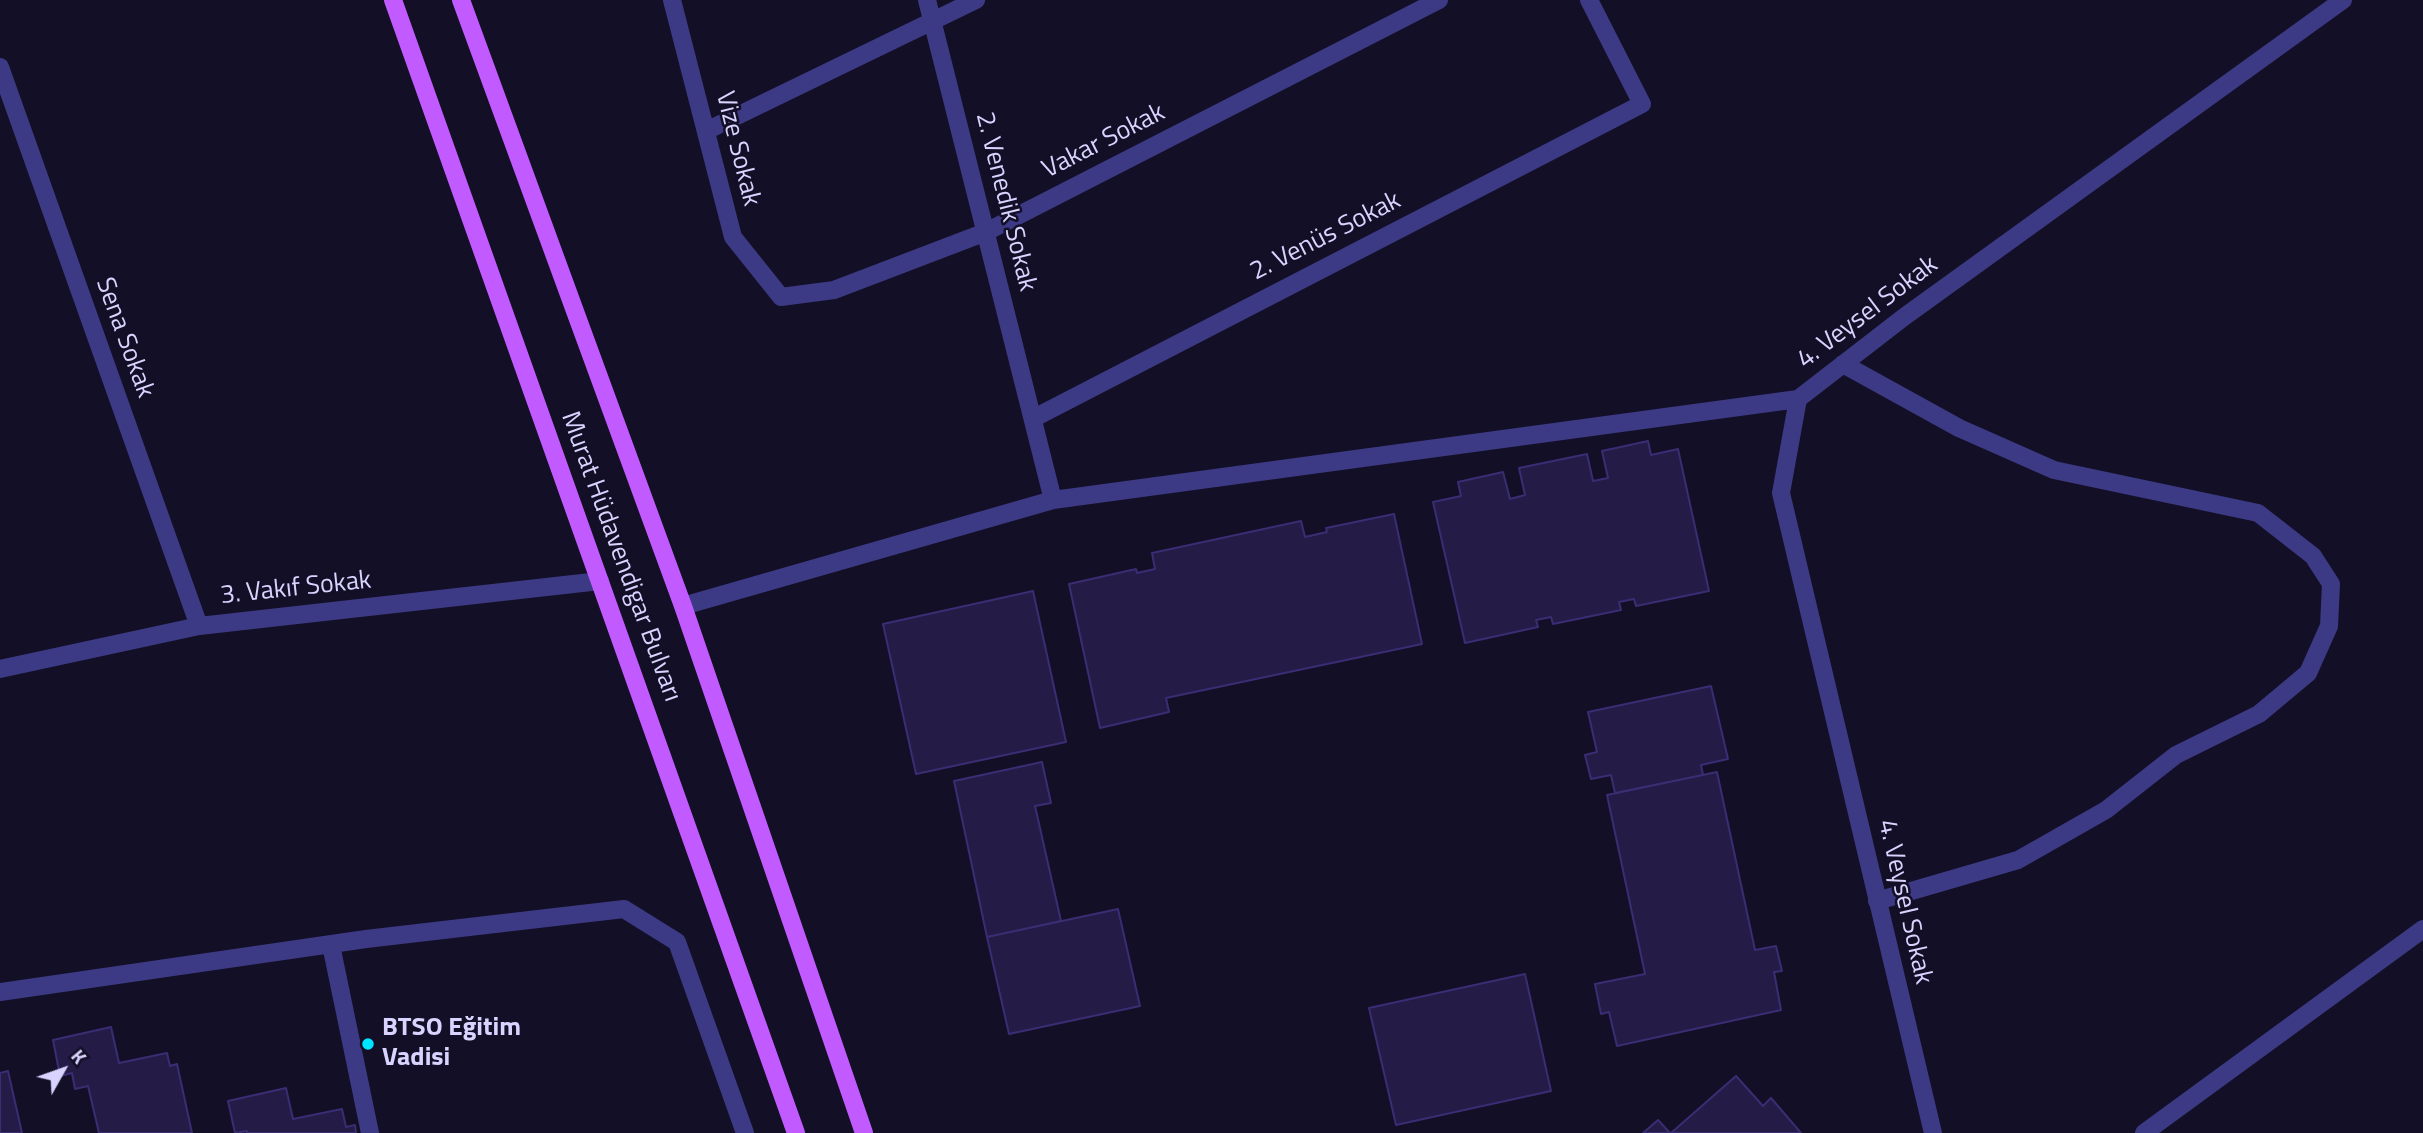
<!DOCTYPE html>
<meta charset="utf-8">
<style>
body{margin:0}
#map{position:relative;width:2423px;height:1133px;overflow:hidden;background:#130f26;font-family:"Titillium Web",sans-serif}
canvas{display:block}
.north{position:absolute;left:28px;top:1035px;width:70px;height:70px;-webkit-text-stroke:5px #130f26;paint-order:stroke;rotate:50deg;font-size:19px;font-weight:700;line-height:28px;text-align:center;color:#d9d4ff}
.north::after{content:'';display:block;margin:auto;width:24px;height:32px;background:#d9d4ff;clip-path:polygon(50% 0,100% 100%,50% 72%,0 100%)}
</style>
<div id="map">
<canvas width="2423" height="1133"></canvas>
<div class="north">K</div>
</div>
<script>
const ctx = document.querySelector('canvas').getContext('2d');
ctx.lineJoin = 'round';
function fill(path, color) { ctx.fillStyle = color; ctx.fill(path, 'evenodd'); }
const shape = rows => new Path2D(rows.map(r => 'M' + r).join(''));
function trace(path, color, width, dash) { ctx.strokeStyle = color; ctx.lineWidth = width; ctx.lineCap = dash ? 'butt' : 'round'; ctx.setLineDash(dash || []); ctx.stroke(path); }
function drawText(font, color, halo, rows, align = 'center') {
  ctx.font = font + ' "Titillium Web",sans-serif'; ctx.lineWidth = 5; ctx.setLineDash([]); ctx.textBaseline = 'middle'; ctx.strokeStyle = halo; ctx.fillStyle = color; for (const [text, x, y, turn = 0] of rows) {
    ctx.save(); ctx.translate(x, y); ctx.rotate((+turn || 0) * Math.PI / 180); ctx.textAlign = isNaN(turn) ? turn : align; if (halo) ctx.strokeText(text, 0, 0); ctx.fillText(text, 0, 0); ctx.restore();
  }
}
const building = shape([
 [1648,441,1651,455,1678,449,1709,591,1636,606,1634,599,1619,602,1621,610,1553,624,1551,617,1536,620,1538,627,1465,643,1433,502,1461,496,1458,482,1503,472,1510,499,1525,495,1519,468,1587,454,1593,481,1608,478,1602,451,1648,441],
 [1394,514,1422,644,1166,698,1169,712,1100,728,1069,584,1136,569,1137,573,1155,569,1152,553,1301,521,1305,537,1327,532,1326,528,1394,514],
 [1033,591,1066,742,916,774,883,624,1033,591],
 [1711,686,1728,759,1701,765,1703,775,1615,793,1611,775,1591,779,1585,755,1597,752,1588,712,1711,686],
 [1042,762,1051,803,1035,806,1061,921,987,937,954,781,1042,762],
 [1717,772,1755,950,1776,946,1782,971,1774,972,1781,1010,1617,1046,1609,1012,1601,1014,1595,984,1645,974,1607,795,1717,772],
 [1118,909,1140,1006,1009,1034,987,937,1118,909],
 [1525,974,1551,1091,1396,1125,1369,1008,1525,974],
 [111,1027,119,1063,167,1053,170,1066,177,1064,192,1133,99,1133,88,1086,75,1089,72,1073,60,1076,53,1040,111,1027],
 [8,1071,22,1133,0,1133,0,1073,8,1071],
 [1736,1076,1763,1106,1771,1098,1801,1133,1671,1133,1736,1076],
 [286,1088,293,1119,342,1109,346,1127,355,1125,356,1133,247,1133,247,1131,235,1133,228,1101,286,1088],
 [1658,1120,1670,1133,1643,1133,1658,1120]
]);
const street = shape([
 [672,0,733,237,781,297,834,290,986,232,1439,0],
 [927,0,1053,500],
 [0,67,199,626],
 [706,131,976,0],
 [1843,364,1959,428,2054,470,2258,513,2313,556,2331,584,2329,626,2308,673,2259,714,2176,755,2106,810,2018,860,1877,901],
 [1034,418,1642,104,1589,0],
 [683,606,1053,500,1798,399],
 [0,669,199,626,600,581],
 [331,945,370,1133],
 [0,992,366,939,624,909,677,942,745,1133],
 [1933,1133,1781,493,1798,399,1904,317,2343,0],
 [2144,1133,2423,929]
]);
const primary = shape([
 [393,0,796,1133],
 [461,0,683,606,864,1133]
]);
const markers = [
 [368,1044,7,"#00e5ff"]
];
const streetNames = [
 ["Vakar Sokak",1104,142,-27],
 ["Vize Sokak",737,149,76],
 ["2. Venedik Sokak",1005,202,76],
 ["2. Venüs Sokak",1326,237,-27],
 ["4. Veysel Sokak",1868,313,-37],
 ["Sena Sokak",124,338,70],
 ["Murat Hüdavendigar Bulvarı",620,557,70],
 ["3. Vakıf Sokak",296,589,-6],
 ["4. Veysel Sokak",1904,902,77]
];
const poiNames = [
 ["BTSO Eğitim",382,1029],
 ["Vadisi",382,1059]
];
fill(building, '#241b47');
trace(building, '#3b2d73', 2);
trace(street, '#3d3a85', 18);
trace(primary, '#c25bff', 18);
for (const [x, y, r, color] of markers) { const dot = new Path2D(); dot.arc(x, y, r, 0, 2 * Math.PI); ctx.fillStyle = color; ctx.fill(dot); trace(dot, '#130f26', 2.5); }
drawText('26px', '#d9d4ff', '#130f26', streetNames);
drawText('bold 26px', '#d9d4ff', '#130f26', poiNames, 'left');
</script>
